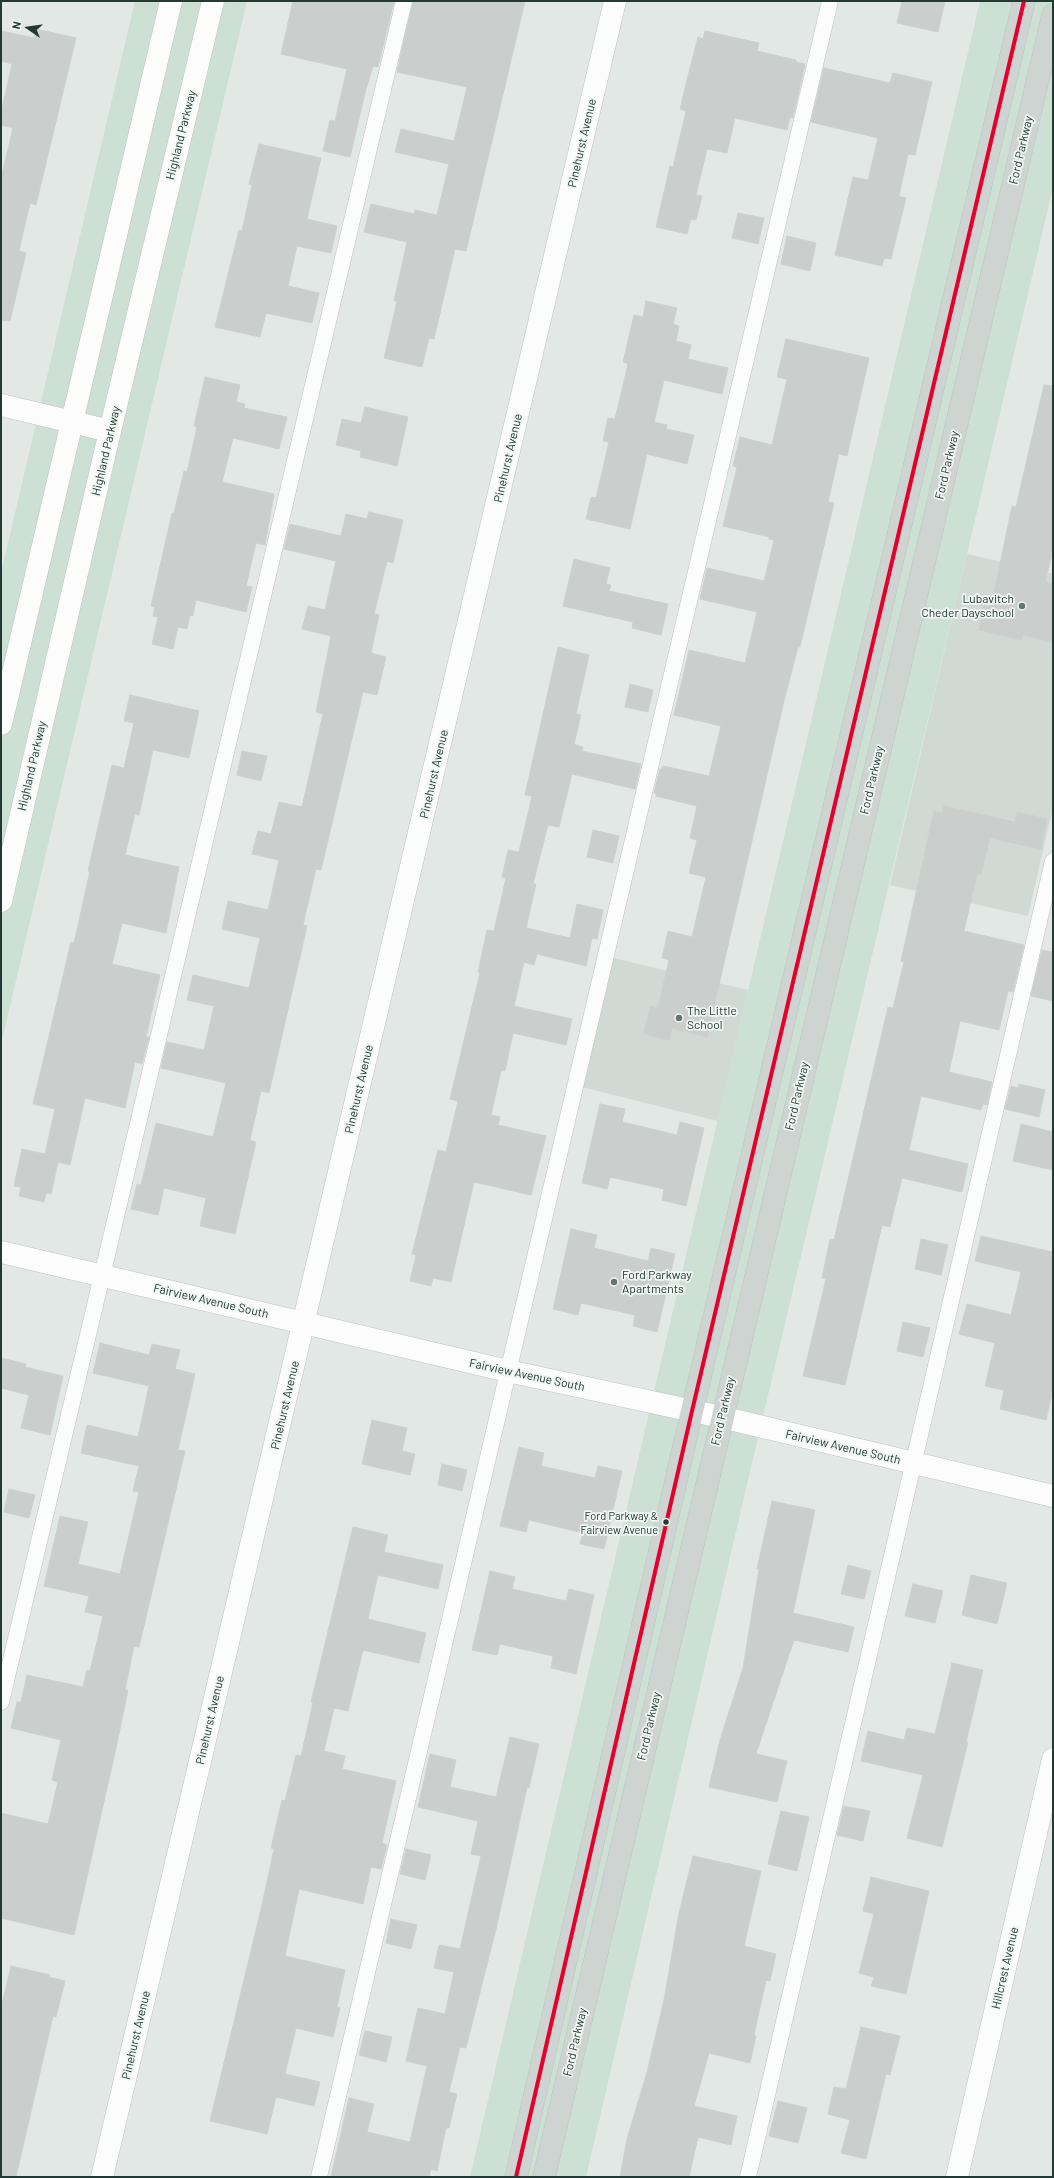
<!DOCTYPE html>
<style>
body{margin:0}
#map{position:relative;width:1054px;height:2178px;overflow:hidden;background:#e2e8e5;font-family:Barlow,sans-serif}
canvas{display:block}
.frame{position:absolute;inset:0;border:2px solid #223934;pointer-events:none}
.north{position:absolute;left:8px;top:8px;width:40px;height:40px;-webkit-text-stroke:3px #f1f7f4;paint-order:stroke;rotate:283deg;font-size:11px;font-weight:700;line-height:16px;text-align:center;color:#223934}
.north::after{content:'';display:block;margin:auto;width:14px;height:18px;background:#223934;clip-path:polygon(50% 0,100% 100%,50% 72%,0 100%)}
</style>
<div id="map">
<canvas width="1054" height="2178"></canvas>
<div class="frame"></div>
<div class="north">N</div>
</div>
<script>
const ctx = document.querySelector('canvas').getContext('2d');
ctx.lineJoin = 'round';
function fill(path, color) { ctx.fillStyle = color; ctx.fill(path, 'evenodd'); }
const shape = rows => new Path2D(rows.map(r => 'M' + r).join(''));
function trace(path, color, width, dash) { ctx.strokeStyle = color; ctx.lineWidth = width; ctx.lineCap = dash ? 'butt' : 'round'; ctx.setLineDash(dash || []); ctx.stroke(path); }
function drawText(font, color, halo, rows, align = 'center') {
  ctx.font = font + ' Barlow,sans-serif'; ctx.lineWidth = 3.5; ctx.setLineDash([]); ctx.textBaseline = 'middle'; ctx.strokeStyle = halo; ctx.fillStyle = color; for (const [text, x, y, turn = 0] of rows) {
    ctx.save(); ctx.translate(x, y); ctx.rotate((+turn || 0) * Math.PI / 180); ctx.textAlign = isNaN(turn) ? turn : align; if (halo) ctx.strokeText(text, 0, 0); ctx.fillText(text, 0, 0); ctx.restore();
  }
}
const built = shape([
 [967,554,1053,574,1053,807,1028,916,890,885],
 [605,956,748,990,718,1121,574,1085]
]);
const green = shape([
 [135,1,247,1,1,1044,1,573],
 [980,1,1053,1,1053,187,967,554,748,1480,586,2177,470,2177]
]);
const building = shape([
 [293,1,394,1,378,67,373,66,366,89,350,157,323,151,330,120,335,121,347,69,281,54,293,1],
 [413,1,525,1,466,251,455,249,434,339,429,338,422,367,384,358,397,301,394,301,407,242,364,232,371,204,414,214,415,210,437,215,449,164,395,152,401,129,454,141,467,87,397,72,413,1],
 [902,1,945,1,938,32,897,23,902,1],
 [36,29,76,38,36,205,30,203,19,251,26,253,10,321,1,320,1,178,13,128,1,125,1,113,12,64,1,61,1,31,34,38,36,29],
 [705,31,759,43,757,51,796,60,796,62,805,64,793,118,790,117,787,130,735,118,727,153,707,149,696,195,702,196,696,220,691,219,687,234,656,227,670,166,673,167,686,111,680,109,687,80,698,37,703,39,705,31],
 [824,68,890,83,893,73,932,82,915,155,908,154,899,196,906,198,891,259,884,258,882,266,835,255,853,177,868,180,878,138,811,122,824,68],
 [259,144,321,158,307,219,337,226,331,253,297,246,288,286,319,293,312,323,266,313,260,337,215,327,239,230,242,231,252,185,249,184,259,144],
 [738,213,764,218,758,244,732,238,738,213],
 [787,236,816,243,810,271,781,264,787,236],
 [646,301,677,308,673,324,679,326,676,341,691,345,688,359,728,368,722,394,664,380,654,422,667,425,666,429,694,435,687,464,647,454,630,529,586,519,591,497,596,498,609,442,603,441,608,418,615,419,628,364,623,362,634,315,643,317,646,301],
 [786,339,869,358,847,456,839,454,828,502,834,503,800,647,798,647,784,701,707,1037,672,1028,669,1040,644,1034,650,1006,658,1008,669,960,662,958,668,931,692,937,706,877,689,873,697,840,690,838,697,806,656,796,656,793,654,793,660,769,662,769,663,766,709,776,721,726,674,715,689,650,745,663,757,612,700,599,707,568,764,581,774,540,769,539,769,537,723,526,737,467,733,466,740,437,772,445,787,379,777,377,786,339],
 [205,377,240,385,236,402,245,404,244,408,287,417,279,449,233,438,222,482,274,494,265,545,256,543,246,586,252,587,246,612,196,600,193,616,190,615,187,629,178,627,173,649,152,644,158,617,153,616,155,607,151,606,172,513,174,513,184,471,187,472,197,427,194,426,205,377],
 [1044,385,1053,386,1053,550,1045,582,1053,584,1053,642,1023,635,1022,640,979,630,984,606,991,607,1012,506,1016,507,1044,385],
 [365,407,408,417,397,466,360,457,361,451,336,445,342,419,361,423,365,407],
 [369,512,403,520,393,563,387,561,374,614,379,615,371,653,386,657,377,695,363,692,321,870,316,869,303,925,307,926,269,1093,261,1091,250,1140,256,1142,235,1234,200,1226,206,1198,164,1188,158,1215,131,1209,137,1184,141,1185,156,1123,213,1137,226,1083,161,1068,167,1042,204,1050,214,1006,187,1000,193,975,249,988,260,938,222,929,228,901,268,910,279,860,252,854,258,831,271,834,279,802,302,807,323,714,316,712,331,636,302,629,308,606,325,610,336,561,284,549,290,524,341,536,346,514,367,519,369,512],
 [574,559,610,568,606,584,611,585,609,591,668,604,661,635,632,628,633,622,563,606,574,559],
 [558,647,589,655,576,714,581,715,574,744,583,747,582,751,641,764,635,789,572,774,559,827,548,825,533,884,536,884,526,928,570,938,577,904,603,910,597,939,592,938,586,966,537,954,534,965,524,962,514,1006,572,1019,566,1045,513,1033,505,1071,501,1070,491,1115,500,1117,498,1125,546,1136,531,1195,474,1182,451,1282,433,1278,431,1286,410,1281,416,1255,412,1254,438,1150,446,1152,458,1101,450,1099,480,973,478,972,487,930,494,931,506,878,502,877,508,850,519,852,532,796,525,795,558,647],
 [630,684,653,690,648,712,625,707,630,684],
 [130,695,199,711,189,758,153,750,139,815,135,814,125,855,179,867,166,933,122,923,112,964,160,975,146,1037,149,1037,142,1064,135,1062,125,1108,85,1098,70,1165,58,1162,51,1194,46,1193,44,1202,19,1196,21,1187,14,1186,22,1149,45,1154,55,1109,33,1104,71,942,74,943,90,871,88,871,112,765,124,768,134,723,124,721,130,695],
 [242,751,267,756,261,781,237,775,242,751],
 [944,806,1015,822,1017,812,1047,819,1041,849,990,838,981,874,977,874,964,931,1024,945,1013,992,1008,991,999,1030,960,1021,949,1072,992,1082,987,1105,983,1104,981,1110,921,1096,909,1150,968,1164,962,1192,902,1178,890,1227,882,1225,845,1385,803,1376,826,1279,822,1278,830,1239,834,1240,888,1007,893,1008,904,962,901,961,934,811,942,813,944,806],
 [593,830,619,836,613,863,587,857,593,830],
 [1042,950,1053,952,1053,1001,1031,996,1042,950],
 [1019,1084,1045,1090,1039,1117,1005,1109,1011,1086,1018,1088,1019,1084],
 [600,1104,625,1109,622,1122,677,1135,680,1122,704,1128,686,1206,662,1200,664,1189,610,1177,607,1189,582,1183,600,1104],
 [1021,1124,1053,1132,1053,1170,1013,1161,1021,1124],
 [571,1229,597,1235,594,1248,648,1261,651,1248,675,1254,657,1332,633,1326,635,1315,581,1303,578,1315,553,1309,571,1229],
 [981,1236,1053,1252,1053,1389,1046,1420,1000,1409,1004,1390,985,1386,995,1343,959,1334,967,1304,1011,1315,1021,1272,975,1261,981,1236],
 [921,1239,948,1245,941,1275,915,1269,921,1239],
 [903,1322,930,1328,923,1357,897,1351,903,1322],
 [100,1343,149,1355,152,1344,180,1350,175,1369,195,1374,178,1450,185,1451,139,1647,134,1646,125,1690,128,1690,116,1748,74,1935,1,1918,1,1813,48,1824,58,1782,52,1780,61,1740,11,1728,17,1702,21,1702,27,1675,83,1687,87,1670,90,1671,103,1616,85,1612,89,1596,44,1586,60,1516,88,1522,78,1564,120,1574,139,1492,133,1491,139,1466,81,1453,87,1425,138,1437,149,1386,93,1373,100,1343],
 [1,1358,26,1364,25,1367,63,1376,50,1435,21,1428,29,1395,1,1388,1,1358],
 [372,1420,407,1428,402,1451,415,1454,410,1475,362,1464,372,1420],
 [519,1447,544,1453,541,1466,595,1478,598,1466,622,1471,604,1549,580,1544,583,1533,529,1520,526,1532,500,1526,519,1447],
 [442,1464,467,1470,462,1491,438,1485,442,1464],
 [9,1489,35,1495,29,1518,4,1512,9,1489],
 [772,1501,815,1510,793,1613,854,1627,848,1652,794,1640,756,1754,787,1761,777,1802,709,1787,720,1740,743,1668,759,1569,757,1569,772,1501],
 [353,1527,388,1535,384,1552,443,1565,438,1589,378,1575,368,1619,426,1633,419,1663,363,1650,348,1711,334,1708,324,1751,345,1756,342,1769,396,1781,382,1843,387,1845,381,1869,371,1867,363,1904,299,1889,285,1956,345,1970,337,2007,340,2008,333,2037,296,2028,285,2074,320,2082,314,2106,276,2097,267,2134,210,2121,262,1905,274,1849,271,1848,282,1800,285,1801,296,1755,301,1756,313,1703,311,1702,353,1527],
 [848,1565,871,1571,864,1599,841,1594,848,1565],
 [490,1571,515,1577,512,1589,566,1601,569,1589,594,1595,576,1674,551,1668,553,1656,500,1644,497,1655,472,1650,490,1571],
 [971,1575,1007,1583,997,1624,962,1615,971,1575],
 [913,1584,943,1591,935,1623,905,1616,913,1584],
 [952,1663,983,1670,966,1742,968,1742,942,1847,907,1838,923,1775,861,1761,868,1731,904,1740,907,1728,935,1734,952,1663],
 [510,1737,539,1744,529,1788,527,1787,497,1925,466,2048,460,2047,449,2092,457,2094,449,2128,446,2128,437,2171,431,2169,429,2177,331,2177,349,2098,374,2104,367,2132,410,2142,427,2066,406,2061,418,2008,445,2014,454,1972,434,1968,439,1945,460,1949,481,1856,471,1854,478,1821,418,1807,430,1754,456,1760,450,1787,496,1797,510,1737],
 [844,1806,870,1811,863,1841,837,1835,844,1806],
 [781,1811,809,1817,797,1871,768,1864,781,1811],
 [406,1849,431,1855,425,1880,400,1874,406,1849],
 [693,1856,761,1871,744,1946,776,1954,770,1981,766,1980,754,2035,756,2036,750,2063,709,2053,694,2106,737,2116,731,2145,698,2137,689,2177,620,2177,627,2139,647,2072,664,2000,679,1913,693,1856],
 [871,1877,929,1891,906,1994,871,1986,874,1977,859,1973,874,1914,863,1911,871,1877],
 [391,1919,417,1925,411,1949,386,1943,391,1919],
 [11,1966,50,1975,49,1977,65,1981,56,2017,53,2016,16,2177,1,2177,1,2008,11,1966],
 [861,2027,900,2036,890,2075,886,2074,866,2159,841,2153,850,2120,828,2114,834,2087,846,2089,861,2027],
 [365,2031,392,2037,386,2062,359,2055,365,2031],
 [778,2101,807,2108,798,2143,769,2136,778,2101]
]);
const lane = shape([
 [1,1702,404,1],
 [319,2177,830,1],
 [748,2177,1053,861]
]);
const street = shape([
 [1,405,110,431],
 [102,2177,615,1],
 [957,2177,1053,1759]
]);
const secondary = shape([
 [1,724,171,1],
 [1,901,110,431,213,1],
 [1,1252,508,1371,721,1417,1053,1496]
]);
const primary = shape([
 [516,2177,692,1411,1024,1],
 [544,2177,1053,15]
]);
const bus1 = shape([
 [516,2177,692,1411,1024,1]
]);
const markers = [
 [1022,606,4,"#657672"],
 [679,1018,4,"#657672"],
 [614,1282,4,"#657672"],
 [666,1522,3.5,"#223934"]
];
const busNames = [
 ["Ford Parkway &",658,1516],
 ["Fairview Avenue",658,1530]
];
const streetNames = [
 ["Highland Parkway",181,135,-76],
 ["Pinehurst Avenue",582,143,-77],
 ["Ford Parkway",1021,150,-77],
 ["Highland Parkway",106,451,-77],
 ["Pinehurst Avenue",508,458,-77],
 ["Ford Parkway",947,465,-77],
 ["Highland Parkway",32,766,-77],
 ["Pinehurst Avenue",434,774,-77],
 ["Ford Parkway",872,780,-77],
 ["Pinehurst Avenue",359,1089,-77],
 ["Ford Parkway",797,1096,-77],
 ["Fairview Avenue South",211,1301,13],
 ["Fairview Avenue South",527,1375,12],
 ["Pinehurst Avenue",285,1405,-77],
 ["Ford Parkway",723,1411,-77],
 ["Fairview Avenue South",843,1447,13],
 ["Pinehurst Avenue",210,1720,-77],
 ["Ford Parkway",649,1726,-77],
 ["Hillcrest Avenue",1005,1968,-77],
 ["Pinehurst Avenue",136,2035,-77],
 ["Ford Parkway",575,2042,-77]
];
const poiNames = [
 ["Lubavitch",1014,599,"right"],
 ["Cheder Dayschool",1014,613,"right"],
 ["The Little",687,1011],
 ["School",687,1025],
 ["Ford Parkway",622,1275],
 ["Apartments",622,1289]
];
fill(built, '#d1d9d5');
fill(green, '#cce0d3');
fill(building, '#cacfcd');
trace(building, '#cbd1ce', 1);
trace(lane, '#bfc4c2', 17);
trace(street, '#bfc4c2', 23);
trace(secondary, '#bfc5c3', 23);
trace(primary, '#bcc4c1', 23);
trace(lane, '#fbfcfb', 16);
trace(street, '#fbfcfb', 22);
trace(secondary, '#fbfcfb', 22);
trace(primary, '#ced4d2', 22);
trace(bus1, '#e4002b', 4);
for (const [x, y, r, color] of markers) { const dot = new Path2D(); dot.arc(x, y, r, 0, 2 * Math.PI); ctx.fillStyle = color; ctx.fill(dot); trace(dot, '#f1f7f4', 1.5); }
drawText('11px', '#223934', '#f1f7f4', busNames, 'right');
drawText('12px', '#223934', '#f1f7f4', streetNames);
drawText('12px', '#223934', '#f1f7f4', poiNames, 'left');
</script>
